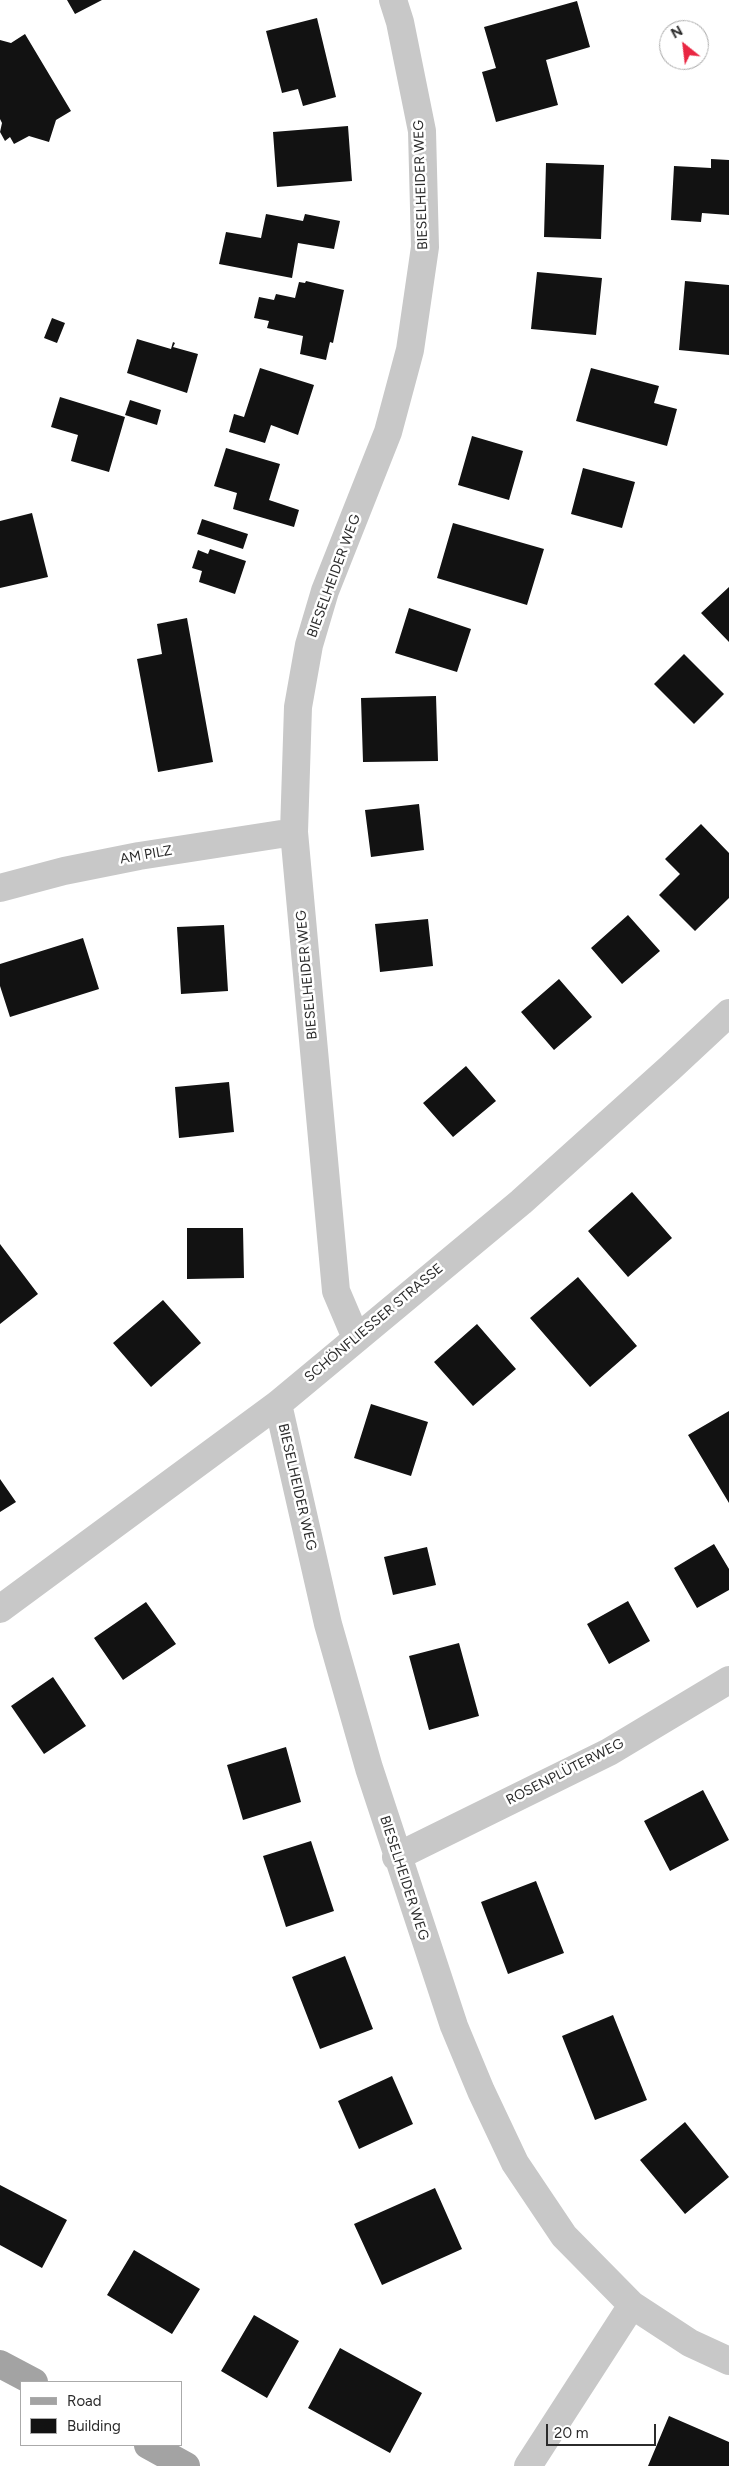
<!DOCTYPE html>
<meta charset="utf-8">
<style>
body{margin:0}
#map{position:relative;width:729px;height:2466px;overflow:hidden;background:#fff;font-family:Figtree,sans-serif}
canvas{display:block}
.legend{position:absolute;left:20px;top:2381px;width:162px;height:65px;box-sizing:border-box;background:#fff;border:1px solid #aaa;margin:0;padding:6px 9px;list-style:none;font-size:15px;color:#2b2b2b}
.legend li{display:flex;align-items:center;gap:10px;height:25px}
.legend b{width:25px;border:1px solid #aaa}
.north{position:absolute;left:659px;top:20px;width:50px;height:50px;box-sizing:border-box;background:#fff;border:1px solid #aaa;border-radius:50%;rotate:331deg;font-size:14px;font-weight:700;line-height:20px;text-align:center;color:#2b2b2b}
.north::after{content:'';display:block;margin:auto;width:18px;height:22px;background:#e92642;clip-path:polygon(50% 0,100% 100%,50% 72%,0 100%)}
.scale{position:absolute;left:546px;top:2424px;width:110px;height:22px;box-sizing:border-box;border:2px solid #2b2b2b;border-top:0;padding-left:6px;font-size:15px;line-height:18px;white-space:nowrap;color:#2b2b2b;-webkit-text-stroke:4px #fff;paint-order:stroke}
</style>
<div id="map">
<canvas width="729" height="2466"></canvas>
<ul class="legend">
<li><b style="height:6px;background:#a3a3a3"></b>Road</li>
<li><b style="height:14px;background:#121212"></b>Building</li>
</ul>
<div class="north">N</div>
<div class="scale">20 m</div>
</div>
<script>
const ctx = document.querySelector('canvas').getContext('2d');
ctx.lineJoin = 'round';
function fill(path, color) { ctx.fillStyle = color; ctx.fill(path, 'evenodd'); }
const shape = rows => new Path2D(rows.map(r => 'M' + r).join(''));
function trace(path, color, width, dash) { ctx.strokeStyle = color; ctx.lineWidth = width; ctx.lineCap = dash ? 'butt' : 'round'; ctx.setLineDash(dash || []); ctx.stroke(path); }
function drawText(font, color, halo, rows, align = 'center') {
  ctx.font = font + ' Figtree,sans-serif'; ctx.lineWidth = 5; ctx.setLineDash([]); ctx.textBaseline = 'middle'; ctx.strokeStyle = halo; ctx.fillStyle = color; for (const [text, x, y, turn = 0] of rows) {
    ctx.save(); ctx.translate(x, y); ctx.rotate((+turn || 0) * Math.PI / 180); ctx.textAlign = isNaN(turn) ? turn : align; if (halo) ctx.strokeText(text, 0, 0); ctx.fillText(text, 0, 0); ctx.restore();
  }
}
const building = shape([
 [67,0,102,0,75,14],
 [577,1,590,47,546,60,558,105,496,122,482,72,496,68,484,27],
 [317,18,336,97,303,106,298,89,282,93,266,31],
 [25,34,71,111,56,120,49,142,29,136,14,144,10,137,5,141,0,132,2,123,0,119,0,40,11,43],
 [348,126,352,181,277,187,273,132],
 [711,159,729,160,729,215,702,213,701,222,671,220,674,166,711,168],
 [546,163,604,165,601,239,544,237],
 [266,214,303,221,305,214,340,221,334,249,298,243,292,278,219,264,226,232,261,238],
 [537,272,602,278,596,335,531,329],
 [306,281,344,290,333,343,330,342,326,360,300,354,303,336,267,328,269,321,254,318,259,297,274,300,276,294,295,298,299,282,305,283],
 [685,281,729,285,729,355,679,350],
 [52,318,65,323,57,343,44,338],
 [137,339,171,349,173,342,175,343,173,347,198,354,187,393,127,373],
 [260,368,314,385,298,435,271,425,265,443,229,432,234,414,244,417],
 [591,368,659,386,654,403,677,409,667,446,576,421],
 [60,397,125,417,109,472,71,461,78,435,51,427],
 [130,400,161,410,157,425,125,415],
 [472,436,523,451,509,500,458,485],
 [226,448,280,464,269,500,299,510,294,527,233,509,237,493,214,486],
 [583,468,635,482,622,528,571,514],
 [32,513,48,577,0,588,0,521],
 [202,519,248,534,243,549,197,534],
 [453,523,544,549,527,605,437,578],
 [210,549,246,561,235,594,199,582,202,571,192,568,198,550,208,554],
 [729,587,729,642,701,613],
 [409,608,471,629,457,672,395,653],
 [187,618,213,762,158,772,137,659,162,654,157,624],
 [684,654,724,694,694,724,654,684],
 [436,696,438,761,363,762,361,698],
 [419,804,424,850,371,857,365,810],
 [701,824,729,853,729,898,695,931,659,895,680,874,665,859],
 [628,915,660,951,622,984,591,948],
 [428,919,433,966,380,972,375,924],
 [224,925,228,991,181,994,177,927],
 [83,938,99,989,10,1017,0,986,0,964],
 [559,979,592,1017,554,1050,521,1012],
 [466,1066,496,1101,453,1137,423,1103],
 [229,1082,234,1132,179,1138,175,1087],
 [632,1192,672,1238,628,1277,588,1231],
 [187,1228,243,1228,244,1278,187,1279],
 [0,1244,38,1294,0,1324],
 [578,1277,637,1346,590,1387,530,1318],
 [163,1300,201,1343,151,1387,113,1343],
 [477,1324,516,1369,473,1406,434,1362],
 [371,1404,428,1422,411,1476,354,1458],
 [729,1411,729,1503,688,1435],
 [0,1479,16,1502,0,1512],
 [714,1544,729,1569,729,1590,697,1608,674,1568],
 [427,1547,436,1585,393,1595,384,1557],
 [628,1601,650,1641,609,1664,587,1624],
 [146,1602,176,1644,123,1680,94,1638],
 [459,1643,479,1716,429,1730,409,1656],
 [53,1677,86,1726,44,1754,11,1706],
 [286,1747,301,1802,243,1820,227,1765],
 [703,1790,729,1840,670,1871,644,1821],
 [311,1841,334,1911,286,1927,263,1856],
 [536,1881,564,1953,508,1974,481,1902],
 [345,1956,373,2029,320,2049,292,1977],
 [613,2015,647,2100,595,2120,562,2036],
 [392,2076,413,2124,359,2149,338,2101],
 [685,2122,729,2177,685,2214,640,2160],
 [0,2185,67,2220,42,2268,0,2245],
 [435,2188,462,2249,382,2285,354,2224],
 [134,2250,200,2289,172,2334,107,2295],
 [254,2315,299,2341,267,2398,221,2371],
 [340,2348,422,2393,390,2453,308,2408],
 [669,2416,729,2442,729,2466,648,2466]
]);
const minor = shape([
 [0,888,64,871,139,856,294,832],
 [356,1338,336,1291,294,832,298,707,309,645,325,591,388,432,410,350,425,247,422,131,400,22,393,0],
 [278,1404,328,1624,369,1768,454,2026,481,2091,515,2163,564,2236,632,2305,690,2343,729,2361],
 [0,1609,278,1404,521,1202,670,1068,729,1013],
 [396,1857,609,1752,729,1680],
 [528,2466,632,2305]
]);
const primary = shape([
 [0,2364,34,2382],
 [148,2445,186,2466]
]);
const streetNames = [
 ["BIESELHEIDER WEG",421,185,-92],
 ["BIESELHEIDER WEG",334,576,-70],
 ["AM PILZ",146,855,-10],
 ["BIESELHEIDER WEG",307,975,-95],
 ["SCHÖNFLIESSER STRASSE",374,1323,-40],
 ["BIESELHEIDER WEG",297,1487,77],
 ["ROSENPLÜTERWEG",565,1772,-27],
 ["BIESELHEIDER WEG",404,1878,72]
];
fill(building, '#121212');
trace(minor, '#c8c8c8', 28);
trace(primary, '#a3a3a3', 28);
drawText('14px', '#2b2b2b', '#fff', streetNames);
</script>
